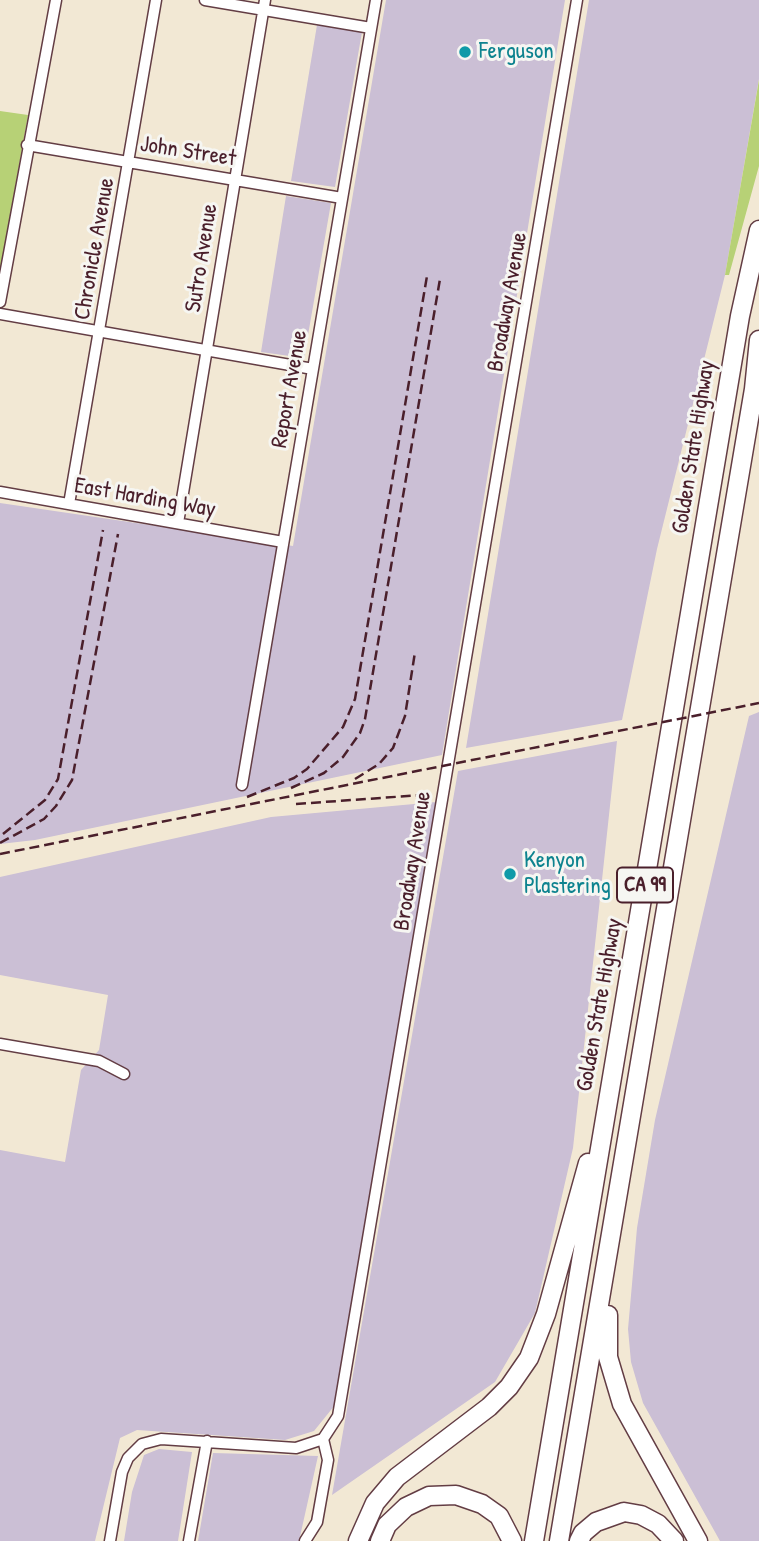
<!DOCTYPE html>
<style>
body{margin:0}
canvas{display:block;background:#f2e8d4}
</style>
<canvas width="759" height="1541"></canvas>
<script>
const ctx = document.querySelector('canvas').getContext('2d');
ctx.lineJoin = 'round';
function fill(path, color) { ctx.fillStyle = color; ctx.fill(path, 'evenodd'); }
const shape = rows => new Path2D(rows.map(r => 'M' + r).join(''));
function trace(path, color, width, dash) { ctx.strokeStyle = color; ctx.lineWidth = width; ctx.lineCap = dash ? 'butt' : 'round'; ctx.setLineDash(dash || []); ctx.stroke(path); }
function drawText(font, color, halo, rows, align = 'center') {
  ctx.font = font + ' "Patrick Hand",sans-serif'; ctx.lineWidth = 6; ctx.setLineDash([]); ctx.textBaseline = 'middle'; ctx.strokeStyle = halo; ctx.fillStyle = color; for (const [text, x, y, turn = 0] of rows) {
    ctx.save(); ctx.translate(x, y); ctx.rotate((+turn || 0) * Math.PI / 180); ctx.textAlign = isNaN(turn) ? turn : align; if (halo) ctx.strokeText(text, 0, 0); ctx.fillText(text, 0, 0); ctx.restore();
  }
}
const industrial = shape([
 [386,0,565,0,442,755,35,840,0,844,0,503,293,546],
 [589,0,759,0,759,79,725,275,657,549,622,720,466,748],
 [317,25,362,32,335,187,291,181],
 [286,196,331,203,304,358,261,352],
 [759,712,759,1541,720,1541,643,1403,631,1362,628,1329,637,1228,655,1120,749,716],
 [617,741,573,1148,535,1313,495,1382,332,1495,458,771],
 [436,802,335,1405,314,1431,285,1440,137,1430,120,1438,95,1541,0,1541,0,1150,65,1162,81,1070,99,1050,108,995,0,975,0,877,271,817],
 [159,1449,192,1452,178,1541,124,1541,132,1492,144,1455],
 [213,1453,318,1456,299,1541,198,1541]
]);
const green = shape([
 [759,80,759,166,729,275,725,275],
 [0,111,28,115,0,271]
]);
const minor = shape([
 [205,0,371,28],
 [27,145,342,198],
 [0,302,56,0],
 [0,314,313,369],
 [0,492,283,542],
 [69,504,156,0],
 [178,523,265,0],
 [242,785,376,0],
 [0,1044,99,1061,124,1074],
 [110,1541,122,1472,128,1458,142,1444,161,1439,296,1448,323,1439,338,1416,577,0],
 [189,1541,207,1441],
 [305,1541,317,1522,328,1460,323,1439]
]);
const motorway = shape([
 [608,1315,608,1357,622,1404,698,1541],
 [358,1541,375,1503,397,1477,489,1407,509,1387,529,1358,546,1314,588,1163],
 [380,1541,387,1525,406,1507,429,1496,456,1495,482,1504,499,1516,512,1541],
 [534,1541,740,316,759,230],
 [559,1541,754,389,759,340],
 [579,1541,583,1533,596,1522,624,1512,641,1515,658,1524,674,1541]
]);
const rail = shape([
 [355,779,379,764,393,748,405,716,415,652],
 [291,788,324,773,343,757,360,733,365,719,440,279],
 [247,797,294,778,307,769,343,727,355,699,427,276],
 [296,804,422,795],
 [3,834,45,800,58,779,103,530],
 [0,843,44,819,56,806,72,780,118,534],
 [0,854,759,703]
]);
const markers = [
 [465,52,7,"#0f9aa8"],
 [510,874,7,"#0f9aa8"]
];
const shields = [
 [645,885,56]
];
const shieldNames = [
 ["CA 99",645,885]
];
const cultureNames = [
 ["Ferguson",479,52],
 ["Kenyon",524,861],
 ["Plastering",524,887]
];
const streetNames = [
 ["John Street",188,152,9],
 ["Chronicle Avenue",95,249,-80],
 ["Sutro Avenue",202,258,-81],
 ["Broadway Avenue",508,302,-80],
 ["Report Avenue",290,389,-80],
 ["Golden State Highway",694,447,-81],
 ["East Harding Way",145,498,10],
 ["Broadway Avenue",413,861,-81],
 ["Golden State Highway",600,1005,-80]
];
fill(industrial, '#cbbfd5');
fill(green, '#b7d176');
trace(minor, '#633d44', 13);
trace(motorway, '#633d44', 21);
trace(minor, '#fff', 10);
trace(motorway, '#fff', 18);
trace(rail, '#4a1f2b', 2.5, [10, 5]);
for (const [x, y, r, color] of markers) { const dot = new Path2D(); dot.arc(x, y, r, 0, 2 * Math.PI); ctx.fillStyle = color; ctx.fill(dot); trace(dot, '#f6f6f2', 2.5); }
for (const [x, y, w] of shields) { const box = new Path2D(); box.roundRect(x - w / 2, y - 17.5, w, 35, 5); ctx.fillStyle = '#f6f6f2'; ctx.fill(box); trace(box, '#4a1f2b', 2); }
drawText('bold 21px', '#4a1f2b', null, shieldNames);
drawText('23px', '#0d838f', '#f6f6f2', cultureNames, 'left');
drawText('23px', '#4a1f2b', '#f6f6f2', streetNames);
</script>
